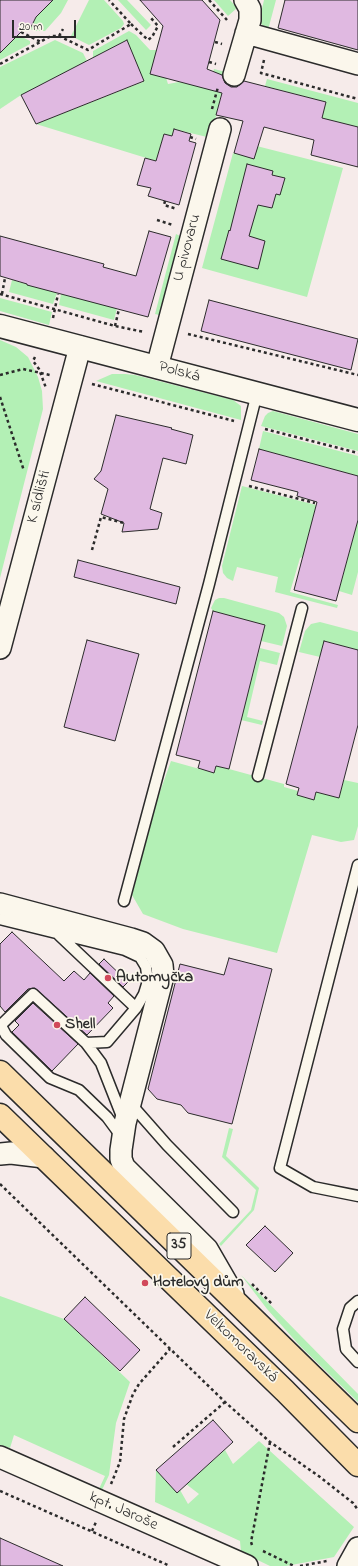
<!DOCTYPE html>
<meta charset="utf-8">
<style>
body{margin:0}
#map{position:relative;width:358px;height:1566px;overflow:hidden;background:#f6ebea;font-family:"Indie Flower",sans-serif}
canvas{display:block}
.scale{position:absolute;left:12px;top:20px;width:64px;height:18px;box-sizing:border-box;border:2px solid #2b2b2b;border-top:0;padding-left:5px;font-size:12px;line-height:14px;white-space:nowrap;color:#2b2b2b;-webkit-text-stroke:3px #fbf7ec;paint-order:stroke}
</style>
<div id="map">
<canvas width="358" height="1566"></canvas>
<div class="scale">20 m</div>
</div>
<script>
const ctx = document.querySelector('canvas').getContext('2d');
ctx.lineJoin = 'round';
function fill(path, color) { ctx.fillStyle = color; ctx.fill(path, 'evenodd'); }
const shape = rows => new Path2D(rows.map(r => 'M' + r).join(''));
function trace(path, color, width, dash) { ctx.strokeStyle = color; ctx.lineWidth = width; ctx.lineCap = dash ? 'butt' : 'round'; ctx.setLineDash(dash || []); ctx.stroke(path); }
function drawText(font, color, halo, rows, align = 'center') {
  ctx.font = font + ' "Indie Flower",sans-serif'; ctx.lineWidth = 3.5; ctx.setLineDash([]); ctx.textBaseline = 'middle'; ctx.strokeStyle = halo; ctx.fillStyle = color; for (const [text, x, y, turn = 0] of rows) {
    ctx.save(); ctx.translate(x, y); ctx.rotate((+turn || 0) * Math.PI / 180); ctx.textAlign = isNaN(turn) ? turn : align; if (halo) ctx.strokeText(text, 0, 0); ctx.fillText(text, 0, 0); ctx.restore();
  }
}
const green = shape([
 [51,0,68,0,61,13,45,31,36,31,30,29,38,13],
 [89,0,104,0,123,21,124,24,121,28,89,45,71,36],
 [118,0,127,0,151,25,146,30],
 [214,0,230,0,237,8,228,16],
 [264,0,276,0,268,30,259,22],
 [129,31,136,35,150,50,157,50,168,84,179,82,208,88,214,69,226,72,215,121,212,121,210,124,207,137,174,129,172,136,164,134,156,161,36,124,143,82,127,40,93,58,93,51],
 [18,35,30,41,30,44,0,60,0,53],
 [55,40,83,53,87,61,21,95,0,109,0,67],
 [267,79,358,103,358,127,322,118,326,102,265,86],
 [237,141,343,168,307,297,202,268,233,153,254,158,257,146],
 [176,234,180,236,159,315,155,314],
 [12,280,57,293,53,304,9,292],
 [61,294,117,308,114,320,59,305],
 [0,298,52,312,49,325,0,311],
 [0,340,16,347,28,357,38,377,42,391,43,409,0,578],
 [112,374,125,374,135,375,233,400,241,406,241,420,96,381],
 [273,411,358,434,358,451,261,426,265,416,268,413],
 [263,431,358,456,358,476,259,449],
 [242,486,316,505,303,557,300,558,290,592,338,605,337,608,275,592,278,577,237,567,233,581,227,578,223,573,222,566],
 [358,520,358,572,352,595,339,591],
 [219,598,224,598,279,613,284,617,287,626,282,646,261,641,265,625,213,611,211,608,215,600],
 [320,622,358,632,358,650,325,641,320,657,299,652,305,631,311,624],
 [260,648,280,653,277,665,260,661,247,717,263,721,262,725,241,720],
 [171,761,214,773,216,766,229,769,284,784,284,787,298,791,297,795,314,800,316,792,339,798,344,780,358,783,358,826,354,840,341,842,312,835,277,953,183,929,143,914,132,895,157,800],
 [229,1128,233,1129,226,1156,259,1188,254,1210,221,1246,219,1244,251,1210,256,1190,222,1157],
 [241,1275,358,1394,358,1402,300,1346,267,1309],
 [0,1296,64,1319,130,1382,116,1423,109,1475,102,1490,99,1489,105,1476,14,1435,10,1448,0,1445],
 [259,1441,354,1527,334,1557,286,1566,270,1566,241,1552,240,1541,155,1502,156,1470,180,1490,188,1504,199,1494,186,1484,225,1450,233,1464]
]);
const building = shape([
 [0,0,53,0,36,17,30,29,26,27,0,53,0,0],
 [140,0,202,0,220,20,207,69,222,75,225,83,231,87,237,87,244,81,326,102,322,118,358,127,358,167,311,155,314,140,264,127,254,159,234,153,243,121,216,115,222,93,150,74,163,26,140,0],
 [285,0,358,0,358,50,278,28,285,0],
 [127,40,144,81,36,124,21,95,127,40],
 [174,129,191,134,189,141,196,143,179,205,148,196,151,188,137,185,145,158,156,161,164,134,172,136,174,129],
 [247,164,273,171,272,175,285,178,280,195,276,194,272,208,258,205,249,236,265,241,258,269,221,259,229,230,230,231,233,219,247,164],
 [149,231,171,237,148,317,27,285,27,284,0,276,0,236,104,264,103,267,136,276,149,231],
 [209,300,358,339,351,370,201,331,209,300],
 [116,415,172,428,171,429,193,435,186,464,163,458,150,509,162,513,158,529,122,532,124,523,101,514,108,489,94,479,101,471,116,415],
 [259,449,358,476,358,520,336,601,294,590,317,502,297,496,298,492,251,480,259,449],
 [78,560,180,587,176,604,74,577,78,560],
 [213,611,265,625,229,769,216,766,214,773,198,768,200,761,176,755,213,611],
 [87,640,139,654,115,741,64,727,87,640],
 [324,641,358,650,358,725,339,798,316,792,314,800,297,795,299,788,286,784,324,641],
 [12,932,64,981,74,971,84,980,90,973,114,996,108,1003,113,1008,87,1035,35,988,28,989,5,1012,0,1006,0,944,12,932],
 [229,958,272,969,232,1124,188,1113,181,1105,157,1099,148,1089,180,964,224,975,229,958],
 [104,959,128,982,123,987,99,964,104,959],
 [33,1003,78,1044,52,1071,12,1032,19,1025,15,1021,33,1003],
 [265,1226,293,1253,275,1272,246,1245,265,1226],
 [85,1297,140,1350,120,1371,64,1319,85,1297],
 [213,1420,233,1442,177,1493,156,1470,213,1420],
 [0,1538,63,1566,0,1566,0,1538]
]);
const path = shape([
 [209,0,227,20],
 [131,24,148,40,152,37,158,26,150,17],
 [21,32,41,42],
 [59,36,63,29],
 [215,42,222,44],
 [264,60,261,73,358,99],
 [209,62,216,64],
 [0,64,51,36,59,36,88,50,131,24,109,0],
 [212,109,218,87],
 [190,137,196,139],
 [165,201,164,205,177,209],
 [157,220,173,225],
 [0,294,115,326,144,332],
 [2,294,5,278],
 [53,318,58,294],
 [115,326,119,309],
 [188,334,358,375],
 [35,357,33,361,39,369,46,388],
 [0,375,23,369,50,375],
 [92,384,234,421],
 [0,397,24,471],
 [265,429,358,453],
 [249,486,315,503],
 [92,550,101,517,124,523],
 [0,1184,225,1402,270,1442,320,1477,353,1503,358,1510],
 [252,1284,273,1305],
 [173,1447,225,1402],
 [111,1484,120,1462,124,1419,133,1394,139,1384,170,1349],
 [0,1491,170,1566],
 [92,1531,96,1522],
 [252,1545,251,1542,270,1442],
 [263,1551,294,1566],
 [300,1566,327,1561]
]);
const lane = shape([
 [258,776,302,608],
 [358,865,280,1168,313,1187,358,1196],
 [124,901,209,584,257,393],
 [0,919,125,950,140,957,146,967,148,981,144,994,136,1008,107,1042,86,1043],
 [59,935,136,1008],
 [0,1024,6,1035,50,1078,79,1090,107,1117,121,1136],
 [0,1026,33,994,86,1043,101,1063,123,1119],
 [130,1103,167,1145,233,1212],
 [358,1301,350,1308,343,1329,346,1349,358,1362]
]);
const street = shape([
 [246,33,358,64],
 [234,75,250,20,250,9,245,0],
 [157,367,220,129],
 [0,648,80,347],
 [0,904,131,939,143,943,154,951,162,965,163,976,125,1123,121,1150,121,1159,124,1167,207,1249,233,1294],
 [0,1154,11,1153,44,1157],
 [0,1457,247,1566],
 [348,1566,358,1548]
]);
const secondary = shape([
 [0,326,358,420]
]);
const primary = shape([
 [0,1072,358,1421],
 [0,1115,285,1391,358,1465]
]);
const markers = [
 [108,978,4,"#d1495b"],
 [57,1025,4,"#d1495b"],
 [145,1283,4,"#d1495b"]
];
const shields = [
 [179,1246,24]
];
const shieldNames = [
 ["35",179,1246]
];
const streetNames = [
 ["U pivovaru",188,248,-75],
 ["Polská",179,373,15],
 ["K sídlišti",40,497,-75],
 ["Velkomoravská",240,1347,44],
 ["kpt. Jaroše",123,1512,24]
];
const poiNames = [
 ["Automyčka",116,978],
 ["Shell",65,1025],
 ["Hotelový dům",153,1283]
];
fill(green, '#b3f0b5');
fill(building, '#e0b9e1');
trace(building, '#2b2b2b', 1);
trace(lane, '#2b2b2b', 13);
trace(street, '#2b2b2b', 24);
trace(secondary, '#2b2b2b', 25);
trace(primary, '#2b2b2b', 25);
trace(path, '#2b2b2b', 2.5, [3, 3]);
trace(lane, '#fbf7ec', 10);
trace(street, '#fbf7ec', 21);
trace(secondary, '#fbf7ec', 22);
trace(primary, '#fbddab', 22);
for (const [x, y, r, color] of markers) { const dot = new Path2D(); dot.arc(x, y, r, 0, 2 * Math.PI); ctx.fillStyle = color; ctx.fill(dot); trace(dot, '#fbf7ec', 1.5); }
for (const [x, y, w] of shields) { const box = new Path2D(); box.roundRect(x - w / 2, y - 13, w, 26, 3); ctx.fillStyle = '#fbf7ec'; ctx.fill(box); trace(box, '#2b2b2b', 1); }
drawText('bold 15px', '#2b2b2b', null, shieldNames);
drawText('16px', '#2b2b2b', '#fbf7ec', streetNames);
drawText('bold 16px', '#2b2b2b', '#fbf7ec', poiNames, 'left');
</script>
